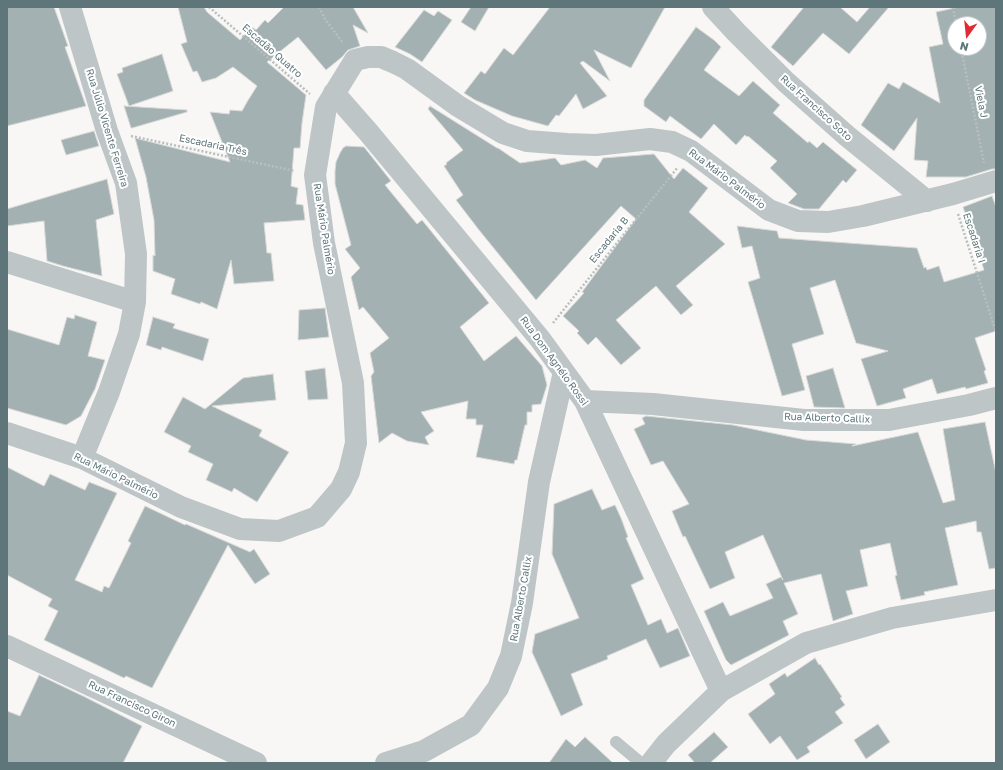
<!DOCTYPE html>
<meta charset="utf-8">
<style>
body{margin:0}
#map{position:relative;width:1003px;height:770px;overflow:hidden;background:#f8f7f5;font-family:"Golos Text",sans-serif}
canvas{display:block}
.frame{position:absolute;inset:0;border:8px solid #5e767a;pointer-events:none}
.north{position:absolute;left:947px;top:16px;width:40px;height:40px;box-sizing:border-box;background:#fff;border:1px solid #bfc8ca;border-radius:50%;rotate:195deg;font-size:11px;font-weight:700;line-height:16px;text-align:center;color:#5e767a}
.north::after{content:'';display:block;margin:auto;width:14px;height:18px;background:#e22a34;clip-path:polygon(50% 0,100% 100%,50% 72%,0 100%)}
</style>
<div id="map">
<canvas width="1003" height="770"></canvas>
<div class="frame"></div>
<div class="north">N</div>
</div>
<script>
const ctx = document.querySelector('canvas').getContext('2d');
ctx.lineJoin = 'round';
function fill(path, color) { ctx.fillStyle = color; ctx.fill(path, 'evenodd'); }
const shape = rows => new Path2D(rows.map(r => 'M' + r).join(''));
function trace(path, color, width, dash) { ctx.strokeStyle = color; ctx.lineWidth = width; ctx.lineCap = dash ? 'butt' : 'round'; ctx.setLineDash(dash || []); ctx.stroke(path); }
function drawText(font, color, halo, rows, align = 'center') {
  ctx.font = font + ' "Golos Text",sans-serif'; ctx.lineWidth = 4; ctx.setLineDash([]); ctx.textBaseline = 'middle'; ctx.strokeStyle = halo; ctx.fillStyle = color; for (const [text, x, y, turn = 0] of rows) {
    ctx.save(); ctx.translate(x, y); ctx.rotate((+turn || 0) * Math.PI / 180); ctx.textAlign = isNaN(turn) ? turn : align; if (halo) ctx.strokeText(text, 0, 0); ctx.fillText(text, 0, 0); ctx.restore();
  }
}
const building = shape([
 [7,7,54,7,68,46,65,47,86,106,7,126,7,7],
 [178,7,204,7,207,12,240,40,252,27,256,30,265,20,268,23,284,7,353,7,368,33,353,25,360,46,348,50,342,57,326,70,298,37,267,62,306,95,302,123,300,148,294,148,291,186,298,188,296,204,303,205,305,220,264,223,267,253,271,253,274,281,234,284,231,260,217,309,201,302,200,304,171,294,175,279,153,271,153,255,155,256,154,220,146,177,135,138,230,162,210,112,229,114,230,110,242,111,247,102,257,86,233,67,216,78,202,82,197,71,193,72,181,44,187,42,178,7],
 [471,7,489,7,475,31,461,22,471,7],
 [550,7,665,7,631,68,594,50,610,81,583,61,580,63,607,96,583,109,576,94,559,116,556,115,548,126,512,116,475,100,464,93,481,71,485,74,504,48,513,55,550,7],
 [804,7,840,7,857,22,870,7,889,7,849,54,823,33,793,66,771,47,804,7],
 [959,7,996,7,996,169,992,169,966,177,926,177,928,161,914,160,917,118,894,151,861,125,888,83,899,89,903,82,940,103,929,47,943,44,936,12,959,7],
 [955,24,979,24,979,48,955,48,955,24],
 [424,10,434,16,438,11,452,20,422,62,410,54,395,47,424,10],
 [696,27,714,40,721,47,704,70,739,96,753,81,780,105,773,113,808,143,809,141,817,148,823,142,857,170,846,183,843,180,819,209,804,209,788,203,797,194,770,168,777,161,748,136,747,137,745,135,736,145,714,124,701,139,670,116,666,122,644,106,644,100,696,27],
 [162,54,173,91,129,106,117,74,123,72,122,68,162,54],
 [124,106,187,110,187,112,132,128,131,128,124,106],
 [430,106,497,148,498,148,520,163,555,158,561,165,585,160,597,168,603,158,654,154,674,179,683,168,708,188,689,212,725,244,676,286,693,305,681,315,656,286,616,320,641,348,621,365,596,337,588,345,577,333,579,331,563,316,584,293,582,292,636,219,621,206,536,300,479,230,456,200,463,195,444,166,447,164,446,163,463,150,428,109,430,106],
 [94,131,99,146,66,155,61,140,94,131],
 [346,146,364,147,391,181,385,185,417,224,422,220,489,303,460,327,484,361,516,336,542,366,547,385,541,404,532,405,532,412,527,412,527,425,525,425,517,460,515,460,514,464,476,457,483,425,476,425,476,419,466,419,468,401,421,412,434,431,425,437,429,445,407,441,392,433,379,443,371,376,374,372,370,353,389,338,363,307,359,310,351,277,360,268,345,249,351,245,335,184,335,171,336,162,340,153,343,148,346,146],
 [107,179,114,214,96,220,102,276,63,266,47,261,44,221,7,226,7,209,107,179],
 [992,196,996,207,996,331,975,338,986,370,984,371,988,383,966,389,965,387,937,394,932,379,903,389,906,398,877,406,861,359,888,351,856,343,835,280,810,288,824,334,792,344,805,390,782,396,748,282,760,278,752,246,742,248,737,226,777,231,779,238,917,248,924,268,926,267,927,270,939,266,944,282,984,270,963,207,992,196],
 [325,308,329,337,298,340,299,310,325,308],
 [75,315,97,322,88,356,105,360,95,389,81,416,66,425,7,408,7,329,59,345,67,317,74,319,75,315],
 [153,317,175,324,173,328,209,339,203,361,162,347,161,350,146,345,153,317],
 [325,368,328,399,308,400,305,371,325,368],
 [833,368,845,408,814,407,806,376,833,368],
 [273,374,276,400,212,406,262,430,259,436,289,452,257,502,234,488,232,492,206,480,213,464,188,452,191,446,164,432,183,397,205,409,243,378,273,374],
 [646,416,733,425,806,440,856,444,852,446,918,432,943,503,955,500,943,429,985,422,996,473,996,568,989,569,981,532,977,532,976,521,945,528,958,585,924,592,925,595,901,600,895,576,897,575,890,543,860,550,868,586,846,591,853,614,833,621,821,574,784,583,798,614,783,621,789,635,731,665,726,660,704,611,723,602,730,616,773,598,766,584,781,577,783,580,763,535,725,552,735,578,710,589,685,536,683,537,672,511,689,504,663,461,651,465,634,429,645,424,642,418,646,416],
 [7,467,44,486,50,474,85,490,89,482,117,493,75,580,102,592,104,586,109,588,131,543,128,541,145,506,185,525,186,524,250,552,254,549,270,574,255,584,228,545,152,688,126,676,124,678,95,664,44,640,58,611,48,606,52,599,7,575,7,467],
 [592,489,602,510,615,505,621,518,628,537,626,538,644,579,631,585,648,625,661,619,667,633,678,628,690,656,660,668,646,639,607,656,608,659,571,674,583,705,561,716,532,652,535,634,579,618,552,554,554,504,592,489],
 [815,658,819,665,820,664,842,697,840,698,845,705,835,712,843,723,807,747,810,752,797,760,780,736,770,744,748,714,775,694,769,684,785,673,787,677,815,658],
 [39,675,85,697,142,726,123,763,7,763,7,711,20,716,39,675],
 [878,724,890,742,866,759,854,740,878,724],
 [714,732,728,747,710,763,695,763,688,755,714,732],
 [585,737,613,763,549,763,566,739,575,747,585,737]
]);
const path = shape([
 [209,7,310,94],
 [319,7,325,19,343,43],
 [953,7,956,24],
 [961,48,984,163],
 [131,136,295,171],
 [958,214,996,332],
 [553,323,678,167]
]);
const lane = shape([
 [616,742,641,763]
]);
const street = shape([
 [70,7,107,131,126,183,136,254,135,302,129,334,109,392,82,458],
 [713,7,736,32,786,82,847,136,927,201],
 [334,93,369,133,540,339,585,401,721,691],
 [7,262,135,302],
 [585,401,653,404,804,420,889,420,969,405,996,398],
 [7,433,82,458,181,507,240,529,279,531,317,517,341,489,349,472,356,443,353,383,324,243,315,175,326,107,355,60,368,57,381,57,393,62,407,69,458,106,503,133,527,141,567,144,596,145,650,139,672,142,691,151,769,210,798,221,828,222,863,216,953,194,996,181],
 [7,646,256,763],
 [386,763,424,751,471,725,498,688,511,656,522,603,539,482,564,372],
 [651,763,666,744,721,691,806,643,892,618,996,600]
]);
const streetNames = [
 ["Escadão Quatro",272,51,41],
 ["Viela J",981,102,79],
 ["Rua Francisco Soto",816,108,42],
 ["Rua Júlio Vicente Ferreira",107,128,73],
 ["Escadaria Três",213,145,12],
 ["Rua Mário Palmério",727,179,37],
 ["Rua Mário Palmério",324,229,81],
 ["Escadaria I",974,238,72],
 ["Escadaria B",609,240,-51],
 ["Rua Dom Agnélo Rossi",554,361,54],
 ["Rua Alberto Callix",827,418,2],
 ["Rua Mário Palmério",116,476,26],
 ["Rua Alberto Callix",521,599,-80],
 ["Rua Francisco Giron",132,704,25]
];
fill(building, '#a3b1b3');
trace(building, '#d9d9d7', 1);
trace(path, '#b9bebf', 2.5, [2, 2]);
trace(lane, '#bec5c7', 12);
trace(street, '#bec5c7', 22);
drawText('10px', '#5e767a', '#fff', streetNames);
</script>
